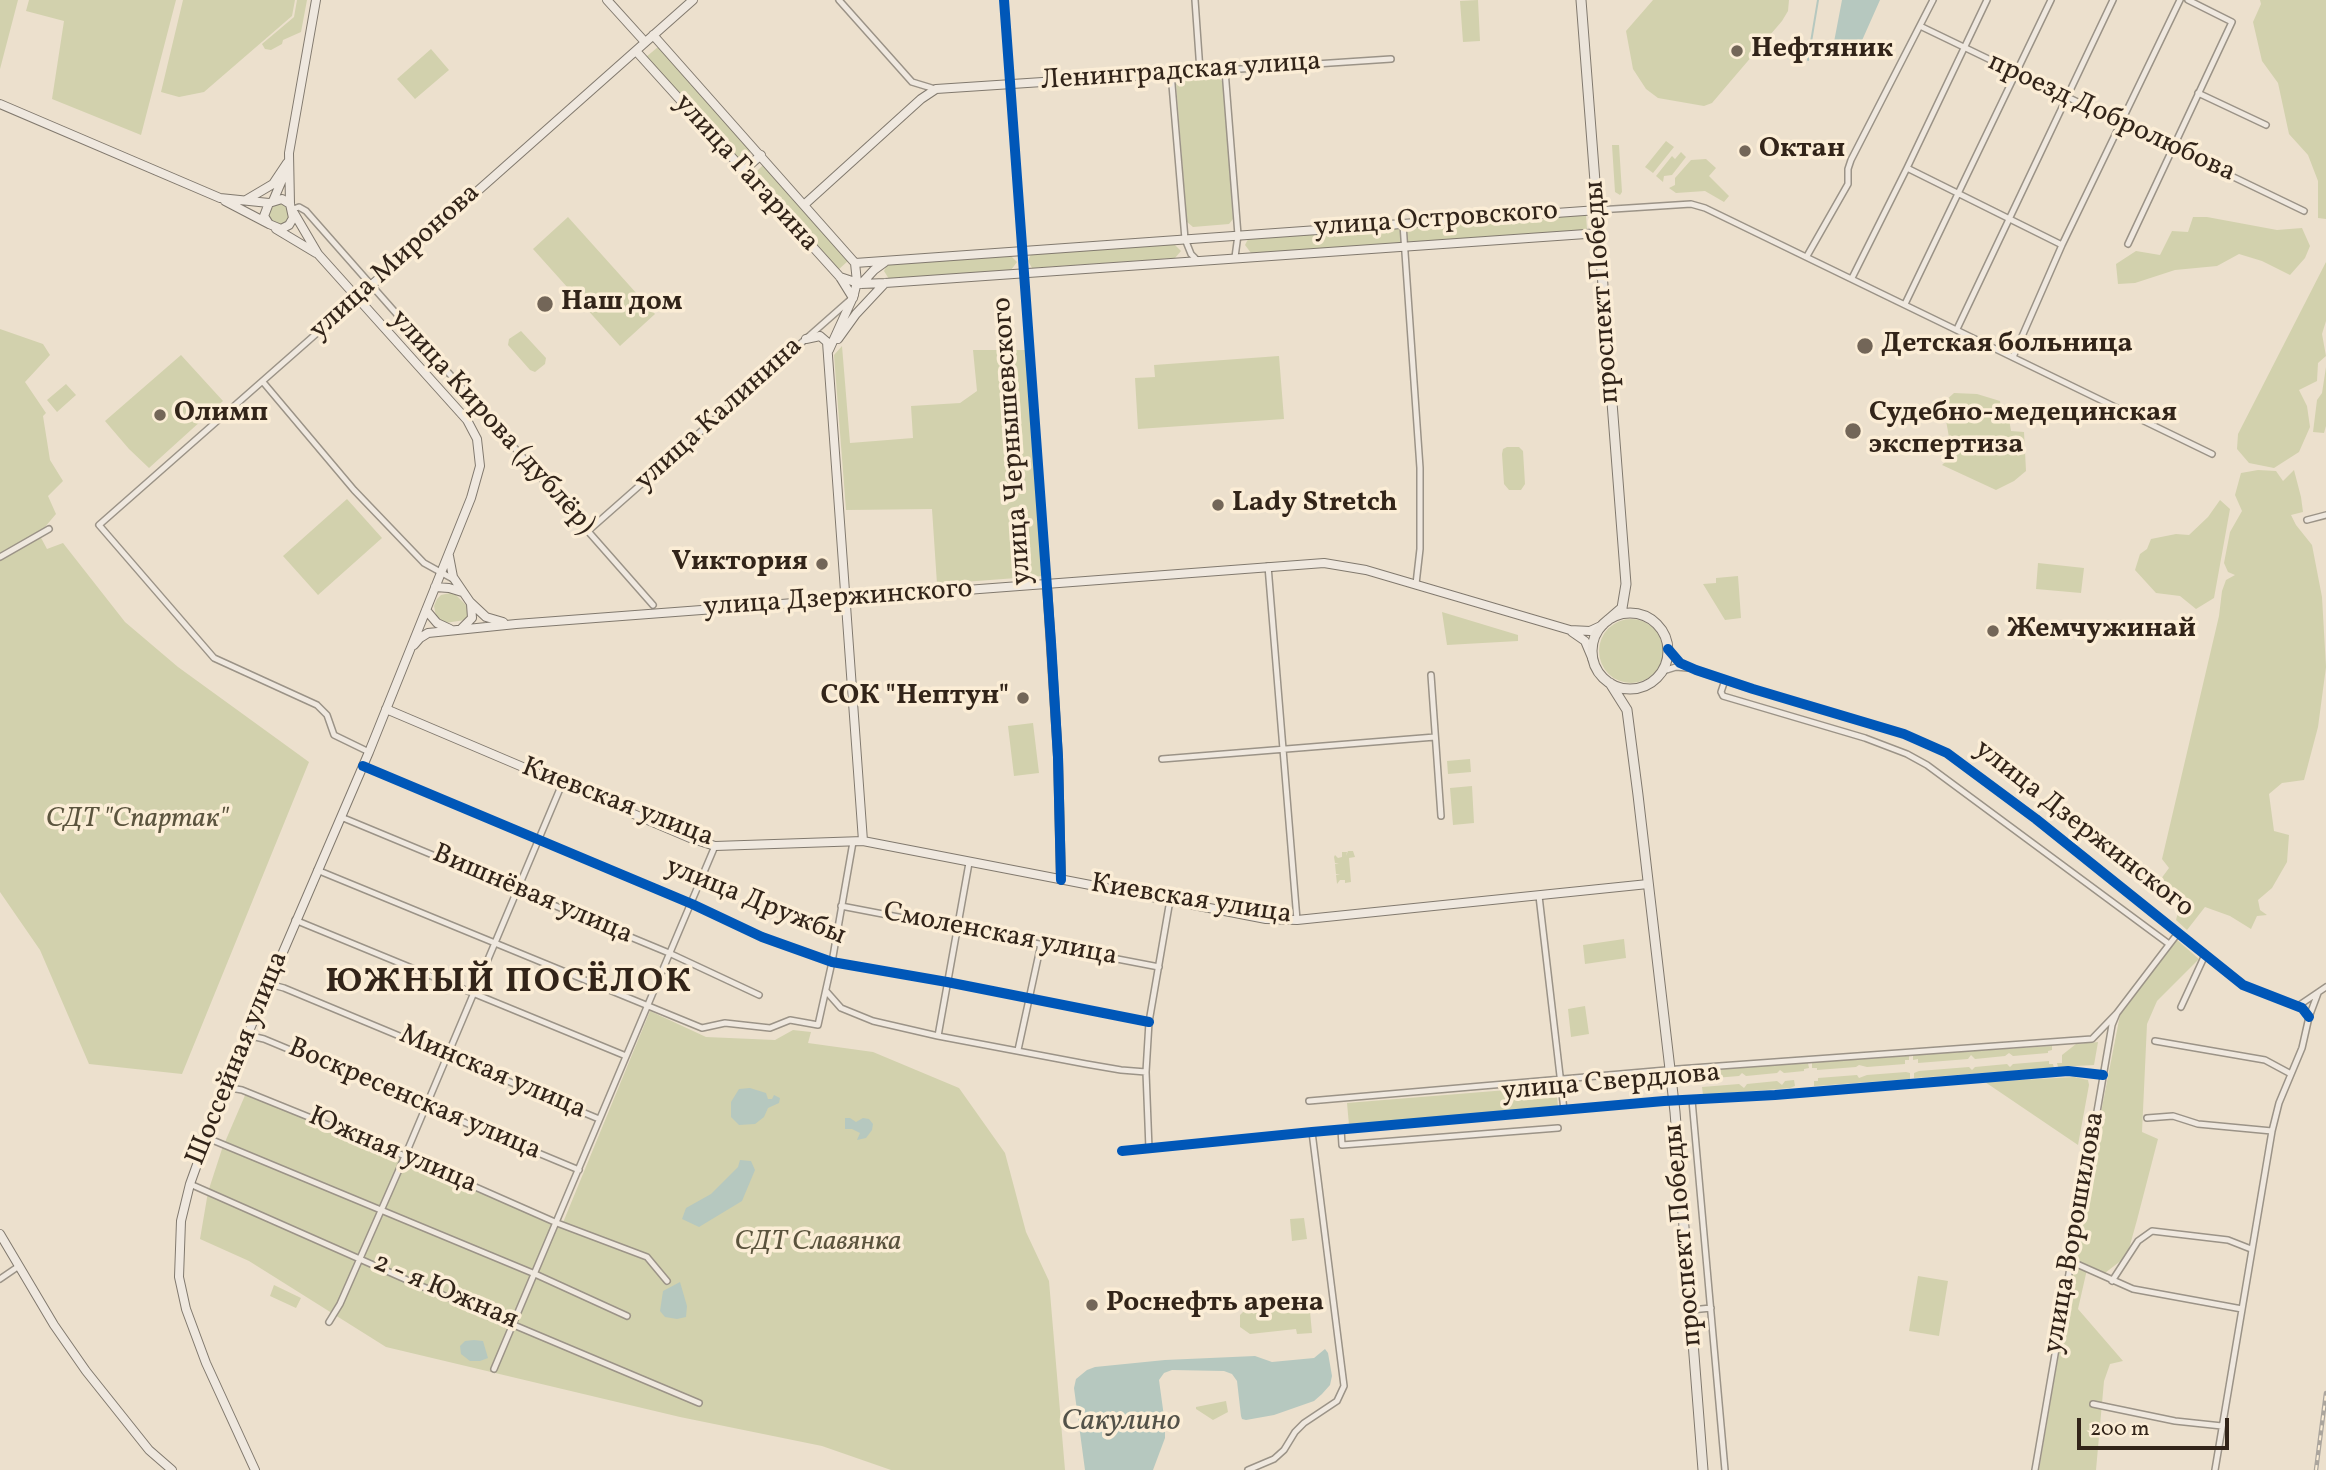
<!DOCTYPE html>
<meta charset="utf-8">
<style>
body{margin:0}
#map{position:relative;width:2326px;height:1470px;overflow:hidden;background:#ece0cd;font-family:Vollkorn,serif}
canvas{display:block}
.scale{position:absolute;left:2077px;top:1418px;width:152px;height:32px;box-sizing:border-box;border:4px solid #322419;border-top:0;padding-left:9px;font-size:21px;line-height:24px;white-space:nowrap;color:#322419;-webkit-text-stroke:5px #fbedd6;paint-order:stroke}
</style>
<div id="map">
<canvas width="2326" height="1470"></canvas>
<div class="scale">200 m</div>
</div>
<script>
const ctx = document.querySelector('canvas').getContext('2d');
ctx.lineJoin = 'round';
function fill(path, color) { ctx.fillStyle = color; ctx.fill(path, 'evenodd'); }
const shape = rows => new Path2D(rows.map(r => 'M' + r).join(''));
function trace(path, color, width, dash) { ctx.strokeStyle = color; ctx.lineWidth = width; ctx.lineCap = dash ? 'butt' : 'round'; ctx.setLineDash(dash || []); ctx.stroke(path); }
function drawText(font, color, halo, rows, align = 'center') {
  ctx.font = font + ' Vollkorn,serif'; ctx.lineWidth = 7; ctx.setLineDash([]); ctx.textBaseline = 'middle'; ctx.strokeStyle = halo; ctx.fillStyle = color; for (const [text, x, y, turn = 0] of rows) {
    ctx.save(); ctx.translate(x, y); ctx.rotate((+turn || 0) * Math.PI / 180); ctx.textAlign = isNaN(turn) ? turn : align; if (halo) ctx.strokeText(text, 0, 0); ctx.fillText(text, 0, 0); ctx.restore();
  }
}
const green = shape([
 [0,0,18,0,0,69],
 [29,0,176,0,141,135,52,99,64,21,26,11],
 [183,0,295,0,292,16,204,92,179,97,161,92],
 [297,0,307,0,301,32,283,40,282,44,271,50,265,49,262,44,294,17],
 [1478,0,1480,41,1463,42,1460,1],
 [1653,0,1789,0,1788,11,1782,21,1712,103,1704,106,1658,98,1646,89,1633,69,1626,31],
 [2260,0,2326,0,2326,219,2318,218,2318,181,2308,155,2289,134,2278,83,2262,61,2253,22,2261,4],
 [658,47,751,151,740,161,646,57],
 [431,49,449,70,415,99,397,79],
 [1217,76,1223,82,1233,219,1229,224,1193,227,1187,222,1176,84,1183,78],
 [1666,141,1674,147,1653,173,1645,167],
 [1612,145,1619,145,1622,192,1620,195,1615,192],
 [1681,152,1686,157,1672,175,1664,176,1663,182,1656,176,1672,156,1675,159],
 [1706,159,1716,168,1709,176,1729,196,1724,202,1705,191,1676,193,1669,188,1675,185,1675,178,1691,160],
 [763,165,849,260,838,270,753,175],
 '268 214a11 11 0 1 1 22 0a11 11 0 1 1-22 0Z',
 [1586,215,1587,230,1407,242,1405,227],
 [568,217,655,314,620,346,533,249],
 [2193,217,2207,217,2277,230,2302,228,2310,246,2305,258,2290,275,2262,261,2239,254,2217,266,2175,270,2135,283,2118,284,2116,264,2136,251,2160,255,2172,231,2188,232],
 [1403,227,1405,243,1251,253,1245,245,1249,237],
 [1173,243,1181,251,1175,258,1032,268,1028,261,1031,254],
 [1010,255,1017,262,1011,270,889,279,884,271,888,263],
 [2326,262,2326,321,2322,334,2326,356,2318,363,2317,381,2299,390,2307,406,2310,427,2299,452,2274,468,2249,463,2237,449,2238,434],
 [0,329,43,344,50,355,25,382,46,413,43,416,50,460,63,481,48,496,56,514,39,534,47,549,63,543,125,622,178,667,309,762,182,1074,89,1064,40,950,0,892],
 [521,331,546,358,545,364,535,372,530,370,508,345,509,339],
 [842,346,850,443,913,438,911,406,960,403,977,391,973,350,1026,350,1043,576,937,584,932,509,846,510,834,355],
 [181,355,223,401,149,468,129,449,105,421],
 [1279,356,1284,419,1138,429,1135,378,1155,377,1154,365],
 [2326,367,2326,426,2324,433,2313,432,2317,400,2322,393],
 [66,384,76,395,57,412,47,400],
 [1954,393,1977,394,2000,401,2002,419,2009,419,2011,431,2024,432,2026,471,2014,481,1996,490,1942,465,1956,451,1950,443,1944,409,1945,401],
 [1507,447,1519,447,1523,451,1525,484,1521,490,1509,490,1504,484,1502,454,1503,449],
 [2258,470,2276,471,2283,481,2294,470,2301,497,2303,512,2291,515,2296,525,2312,545,2322,597,2326,667,2318,727,2304,780,2282,783,2269,794,2274,831,2289,835,2287,862,2272,888,2258,900,2260,910,2267,915,2257,916,2251,929,2230,916,2205,907,2187,930,2176,920,2180,905,2184,902,2165,900,2155,887,2169,868,2162,859,2219,616,2222,591,2226,580,2235,575,2228,572,2224,563,2230,532,2242,511,2235,495,2241,473],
 [347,499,382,538,318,595,283,556],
 [2220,500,2230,509,2214,598,2196,609,2180,596,2156,593,2135,570,2140,554,2147,549,2151,539,2176,534,2189,535,2208,517],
 [2038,563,2084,568,2081,593,2036,589],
 [1738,576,1741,618,1725,620,1703,584,1716,583,1716,578],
 [450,593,456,595,468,607,468,617,465,620,445,623,436,616,434,606,437,599,441,595],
 [1442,612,1518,635,1518,641,1447,645],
 '1599 651a32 32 0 1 1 64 0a32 32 0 1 1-64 0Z',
 [1033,723,1039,773,1014,776,1008,726],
 [1470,759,1471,772,1448,774,1447,761],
 [1472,786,1474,823,1453,825,1450,788],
 [1348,851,1353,851,1355,857,1349,858,1351,882,1345,883,1345,880,1340,880,1337,884,1336,875,1340,874,1336,874,1335,864,1339,863,1335,863,1334,857,1335,855,1338,858,1342,857,1342,852,1347,852,1346,856],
 [1624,939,1626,958,1585,964,1583,945],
 [2177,940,2199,959,2157,1001,2147,1024,2142,1132,2158,1139,2137,1220,2127,1256,2105,1273,2088,1265,2078,1309,2123,1361,2110,1364,2104,1381,2096,1470,2039,1470,2090,1169,2120,1015,2153,969],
 [1585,1006,1589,1034,1571,1037,1568,1009],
 [650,1011,706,1037,775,1040,793,1030,811,1032,808,1043,873,1052,959,1088,1005,1153,1026,1232,1049,1281,1065,1470,891,1470,822,1446,680,1417,386,1347,249,1261,200,1239,208,1192,222,1149,246,1093,405,1156,562,1225],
 [2098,1042,2094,1065,2058,1067,2057,1063,2062,1063,2062,1055,2076,1044],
 [2052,1046,2052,1050,2048,1051,2048,1053,2013,1056,2009,1053,2005,1056,1975,1059,1971,1055,1968,1059,1918,1063,1918,1059,1913,1060,1913,1055],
 [1909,1056,1909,1060,1905,1060,1905,1064,1867,1067,1859,1065,1856,1067,1817,1070,1817,1068,1812,1068,1812,1062],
 [2049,1061,2049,1064,2053,1064,2054,1068,1914,1078,1914,1073,1919,1071,1969,1067,1972,1070,1975,1067,2007,1064,2010,1067,2013,1064],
 [1808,1063,1809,1068,1804,1069,1804,1071,1784,1073,1780,1070,1777,1073,1746,1076,1742,1073,1739,1076,1702,1079,1701,1070],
 [1906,1072,1910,1073,1910,1079,1814,1086,1814,1081,1818,1081,1818,1078,1857,1075,1859,1078,1867,1075],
 [2074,1077,2088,1080,2089,1085,2078,1145,1985,1082],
 [1794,1080,1795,1086,1790,1088,1703,1095,1702,1087,1739,1084,1744,1088,1747,1084,1777,1081,1782,1085,1785,1081],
 [1556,1086,1558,1107,1349,1125,1347,1103],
 [1304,1218,1307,1239,1292,1241,1290,1219],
 [1918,1276,1948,1281,1939,1336,1909,1331],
 [274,1285,301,1298,296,1308,270,1296],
 [1309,1301,1312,1333,1297,1334,1296,1329,1250,1334,1240,1327,1240,1315,1246,1309],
 [1226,1401,1228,1412,1213,1420,1196,1409,1196,1407]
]);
const water = shape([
 [1842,0,1880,0,1856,54,1850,57,1843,56,1836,50,1834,42],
 [750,1088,766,1093,768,1099,772,1099,774,1095,780,1098,779,1103,768,1108,764,1117,755,1124,739,1125,731,1117,731,1102,739,1089],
 [845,1118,850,1118,856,1122,863,1118,869,1119,873,1124,872,1130,866,1138,857,1140,860,1133,852,1129,845,1129],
 [740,1160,751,1161,755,1170,742,1201,699,1227,682,1219,686,1208,711,1194,738,1167],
 [680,1282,687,1306,686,1317,677,1319,665,1317,660,1311,663,1291],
 [474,1340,483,1341,488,1358,480,1361,470,1361,461,1354,460,1346,465,1341],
 [1325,1349,1328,1353,1332,1376,1330,1385,1322,1394,1314,1401,1274,1415,1246,1420,1242,1419,1241,1416,1237,1381,1232,1374,1224,1371,1172,1370,1164,1373,1159,1380,1165,1424,1165,1438,1153,1470,1085,1470,1074,1388,1076,1379,1087,1370,1095,1367,1165,1360,1255,1356,1272,1362,1314,1358]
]);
const stream = shape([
 [1808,60,1818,0]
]);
const street = shape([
 [839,0,912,82,935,89],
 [1004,0,1047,585],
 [1195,0,1200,71],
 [1920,26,2304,211],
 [1171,73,1185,239,1191,254,1197,260],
 [2198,93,2266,125],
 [1907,168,2062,245],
 [293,209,299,207,306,211,653,605],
 [1598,210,1691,204,1705,208,2212,454],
 [1403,224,1420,468,1420,549,1416,584],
 [2128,244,2232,22,2188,0],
 [1807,256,1848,184,1848,169,1851,160,1933,0],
 [1235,257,1238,235,1225,70,1391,59],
 [1852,278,1907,168,1987,0],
 [358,297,99,525,214,658,317,705,327,715,334,735,369,752],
 [1905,304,2051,0],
 [1957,329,2113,0],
 [2013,357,2062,245,2180,0],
 [263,382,354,490,424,563,453,579],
 [2307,520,2326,515],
 [588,531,850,300],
 [0,557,49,529],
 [1268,566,1297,920],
 [1668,649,1680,663,1696,670,1753,689,1904,734,1947,753,2036,819,2243,985,2302,1008,2309,1017],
 [1663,671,1676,667,1687,668],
 [1431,675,1441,816],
 [1725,680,1721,692,1723,696,1865,738,1907,754,1927,765,2169,944],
 [1162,759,1435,737],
 [363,766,692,904,762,937,832,962,947,982,1149,1022],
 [341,817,669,953,759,995],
 [317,870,702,1028,725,1023,770,1028,790,1020,818,1025,832,962,853,842],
 [1539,896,1564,1110],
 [841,906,1159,967],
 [295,920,626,1056],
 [269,984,284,988,599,1119],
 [826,991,841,1008,873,1021,938,1036,1086,1064,1121,1070,1146,1072],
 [2298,1006,2326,987],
 [2181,1007,2205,955],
 [247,1035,264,1039,579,1170],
 [938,1036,969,863],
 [2155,1041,2265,1060,2291,1074],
 [1018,1050,1041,944],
 [225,1087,242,1090,405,1156,557,1223,647,1257,667,1281],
 [1692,1100,1725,1470],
 [1309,1101,1678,1069,2092,1039,2117,1013],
 [2147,1118,2173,1116,2198,1124,2272,1131],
 [1341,1129,1342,1145,1558,1128],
 [205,1137,535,1274,627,1316],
 [1149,1149,1146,1072,1149,1022,1170,900],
 [1122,1151,1312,1132,1664,1101,1775,1095,2068,1071,2103,1075],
 [190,1184,414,1283,699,1403],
 [2070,1261,2133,1289,2242,1309],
 [0,1279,19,1266],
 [2112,1281,2138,1241,2152,1231,2228,1240,2251,1249],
 [1691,1310,1711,1308],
 [329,1322,340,1304,405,1156,562,784],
 [494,1369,715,846],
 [2093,1404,2175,1421,2222,1426],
 [1248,1470,1274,1459,1284,1450,1295,1432,1304,1423,1337,1401,1344,1386,1312,1132],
 [2035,1470,2112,1025,2117,1013,2178,933],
 [2215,1470,2272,1131,2279,1103,2302,1048,2309,1017,2318,993]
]);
const secondary = shape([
 [607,0,645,42],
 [653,35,855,263,857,282,853,298],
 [636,51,840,277,853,298],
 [0,104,220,198,269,203],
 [743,171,761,155],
 [246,200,273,184,287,163],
 [225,201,269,224],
 [273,201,285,173],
 [290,204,282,199,269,203,264,216,269,224,281,229,289,225,293,218,290,204,289,153,316,0],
 [805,204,921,99,936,89,1225,70],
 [276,229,316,253],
 [855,263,1598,210],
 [840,277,861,284,885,283,1600,233],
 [861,284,874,270,885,262],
 [358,297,693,0],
 [806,339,820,336,827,342,863,841],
 [838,339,856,314,885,283],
 [829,350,854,295],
 [449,556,453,577,470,602,486,617,503,622],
 [1047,585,1058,757,1061,880],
 [435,587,449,588,462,592],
 [426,610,437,623,450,629],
 [462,628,472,618,471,604],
 [1572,632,1585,641,1593,660],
 [414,645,420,638,428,633,516,624,1324,563,1366,570,1570,630,1590,631,1603,625],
 [386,709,690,838,715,846,863,841,1266,919,1297,920,1648,884],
 [0,1234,54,1325,86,1371,149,1450,172,1470],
 [255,1470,206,1363,186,1309,179,1277,181,1221,190,1184,225,1087,369,752,471,498,480,466,477,439,467,420,318,254,294,213]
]);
const primary = shape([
 [1581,0,1626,584,1622,608,1607,621],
 '1592 651a38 38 0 1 1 76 0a38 38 0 1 1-76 0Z',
 [1610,683,1627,710,1638,795,1675,1112,1703,1470]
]);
const rail = shape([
 [2316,1470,2326,1393]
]);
const cycleway = shape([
 [1004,0,1051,642,1058,757,1061,880],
 [1668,649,1680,663,1696,670,1753,689,1904,734,1947,753,2036,819,2243,985,2302,1008,2309,1017],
 [363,766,692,904,762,937,832,962,947,982,1149,1022],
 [1122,1151,1312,1132,1664,1101,1775,1095,2068,1071,2103,1075]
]);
const markers = [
 [1737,51,7,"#736658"],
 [1745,151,7,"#736658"],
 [545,304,9,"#736658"],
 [1865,346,9,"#736658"],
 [160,415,7,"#736658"],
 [1853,431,9,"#736658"],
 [1218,505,7,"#736658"],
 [822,564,7,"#736658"],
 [1993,631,7,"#736658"],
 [1023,698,7,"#736658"],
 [1092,1305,7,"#736658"]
];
const poiNames = [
 ["Нефтяник",1751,51],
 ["Октан",1759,151],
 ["Наш дом",561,304],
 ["Детская больница",1881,346],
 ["Олимп",174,415],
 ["Судебно-медецинская",1869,415],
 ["экспертиза",1869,447],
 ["Lady Stretch",1232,505],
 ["Vиктория",808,564,"right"],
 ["Жемчужинай",2007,631],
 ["СОК \"Нептун\"",1009,698,"right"],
 ["Роснефть арена",1106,1305]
];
const streetNames = [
 ["Ленинградская улица",1181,73,-4],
 ["проезд Добролюбова",2111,119,25],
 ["улица Гагарина",745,174,48],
 ["улица Островского",1436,221,-4],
 ["улица Миронова",396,263,-42],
 ["проспект Победы",1604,292,-94],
 ["улица Калинина",720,415,-42],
 ["улица Кирова (дублёр)",491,423,48],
 ["улица Чернышевского",1014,441,-94],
 ["улица Дзержинского",838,600,-4],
 ["Киевская улица",617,804,21],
 ["улица Дзержинского",2083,830,38],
 ["Вишнёвая улица",532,896,23],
 ["Киевская улица",1191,901,9],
 ["улица Дружбы",755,903,22],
 ["Смоленская улица",1000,936,11],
 ["Шоссейная улица",239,1059,-68],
 ["Минская улица",492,1074,23],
 ["улица Свердлова",1611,1084,-5],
 ["Воскресенская улица",414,1101,23],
 ["Южная улица",392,1152,23],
 ["улица Ворошилова",2076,1233,-80],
 ["проспект Победы",1685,1235,-95],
 ["2 - я Южная",445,1293,23]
];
const parkNames = [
 ["СДТ \"Спартак\"",137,821],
 ["СДТ Славянка",818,1244]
];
const waterNames = [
 ["Сакулино",1121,1423]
];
const districtNames = [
 ["ЮЖНЫЙ ПОСЁЛОК",509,985]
];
fill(green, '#d2d1ad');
fill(water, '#b6c8bf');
trace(stream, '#b6c8bf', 2);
trace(street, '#9b9387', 8);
trace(secondary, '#81796e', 10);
trace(primary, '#81796e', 11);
trace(street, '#efe8df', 5);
trace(secondary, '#efe8df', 8);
trace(primary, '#ebe4da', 9);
trace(rail, '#aba59d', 4.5);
trace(rail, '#fbedd6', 2, [5]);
trace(cycleway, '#0057b8', 10);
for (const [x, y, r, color] of markers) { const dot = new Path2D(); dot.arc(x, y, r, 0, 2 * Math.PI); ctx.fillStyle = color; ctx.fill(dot); trace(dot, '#fbedd6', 2.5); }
drawText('bold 28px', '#322419', '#fbedd6', poiNames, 'left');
drawText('28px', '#322419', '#fbedd6', streetNames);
drawText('italic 28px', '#5b543e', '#fbedd6', parkNames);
drawText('italic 30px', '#535249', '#fbedd6', waterNames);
ctx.letterSpacing = '2px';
drawText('bold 35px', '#322419', '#fbedd6', districtNames);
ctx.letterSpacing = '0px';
</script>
